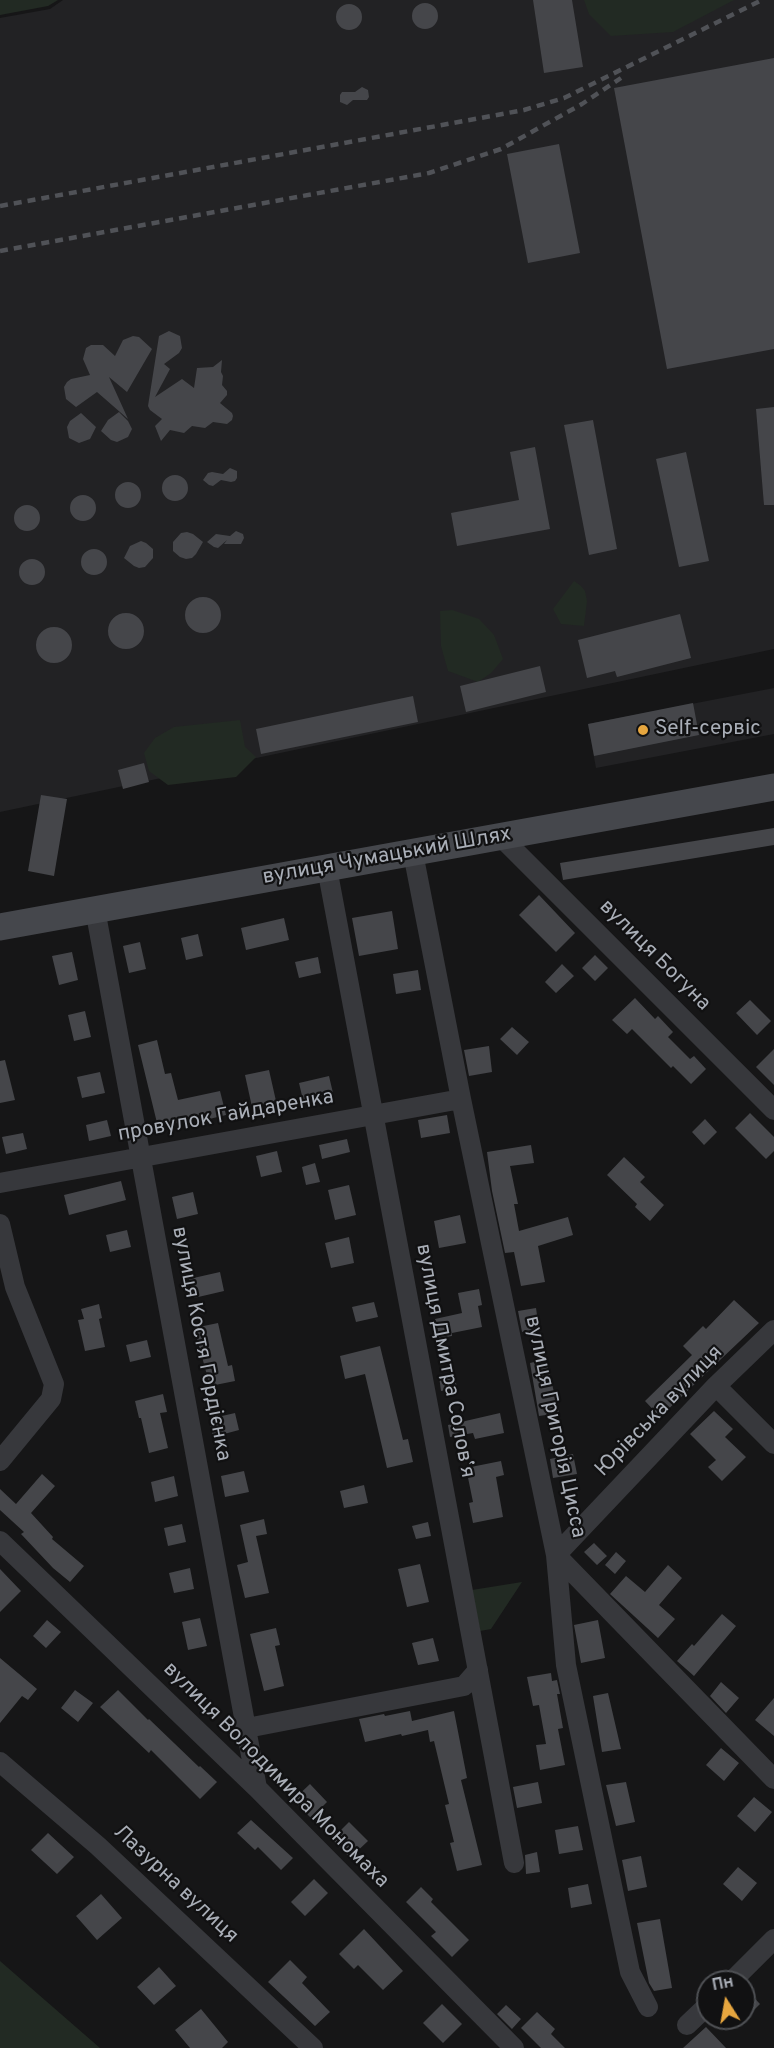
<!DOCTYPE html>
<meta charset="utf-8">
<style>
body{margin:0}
#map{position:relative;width:774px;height:2048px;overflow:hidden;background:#161617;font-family:Overpass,sans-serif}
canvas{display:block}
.north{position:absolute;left:696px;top:1970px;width:60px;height:60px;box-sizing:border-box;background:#111112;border:2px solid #4e5054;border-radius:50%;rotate:349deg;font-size:16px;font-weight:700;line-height:24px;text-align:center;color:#a9aeb7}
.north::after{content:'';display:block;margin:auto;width:21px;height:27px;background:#e6a63f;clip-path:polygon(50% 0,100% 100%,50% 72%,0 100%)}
</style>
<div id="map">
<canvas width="774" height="2048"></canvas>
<div class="north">Пн</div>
</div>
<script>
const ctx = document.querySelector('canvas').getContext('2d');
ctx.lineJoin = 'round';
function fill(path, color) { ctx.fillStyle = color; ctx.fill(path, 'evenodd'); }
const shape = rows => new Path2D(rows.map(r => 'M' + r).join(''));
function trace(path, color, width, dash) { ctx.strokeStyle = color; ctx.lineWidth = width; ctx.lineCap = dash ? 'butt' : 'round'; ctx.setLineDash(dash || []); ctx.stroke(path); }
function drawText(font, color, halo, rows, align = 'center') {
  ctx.font = font + ' Overpass,sans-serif'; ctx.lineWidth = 4.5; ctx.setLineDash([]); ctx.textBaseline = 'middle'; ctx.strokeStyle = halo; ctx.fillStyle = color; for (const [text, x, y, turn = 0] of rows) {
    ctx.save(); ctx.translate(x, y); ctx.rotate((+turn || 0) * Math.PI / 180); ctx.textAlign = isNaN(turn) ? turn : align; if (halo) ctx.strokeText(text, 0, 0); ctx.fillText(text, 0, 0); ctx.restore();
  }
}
const built = shape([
 [63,0,774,0,774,649,0,812,0,18,50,9],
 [774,688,774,734,596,768,588,724]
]);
const green = shape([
 [0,0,58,0,48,6,0,15],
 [584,0,734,0,673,32,611,36,589,14],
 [574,581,581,586,585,591,587,601,584,626,561,624,553,609],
 [452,610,479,619,494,635,503,659,491,673,478,682,448,671,441,646,440,611],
 [240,720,245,747,256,757,236,777,168,785,149,771,144,753,155,738,174,727],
 [522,1582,491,1629,480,1631,472,1590],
 [0,1961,100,2048,0,2048]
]);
const building = shape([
 [533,0,572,0,583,67,544,73],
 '412 16a13 13 0 1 1 26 0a13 13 0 1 1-26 0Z',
 '336 17a13 13 0 1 1 26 0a13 13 0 1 1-26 0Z',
 [774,58,774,349,667,369,614,88],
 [362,87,368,90,369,97,367,100,353,100,347,105,340,102,340,95,342,92,355,92],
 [559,144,580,253,528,263,507,154],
 [169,331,180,336,182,348,179,353,164,364,170,369,155,397,182,379,194,388,197,368,213,367,222,360,221,372,223,376,222,385,227,391,227,395,220,403,232,413,233,416,232,420,227,424,213,422,205,428,192,426,184,433,170,430,161,441,155,426,162,419,150,410,148,406,159,336],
 [133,336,139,337,152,349,127,392,109,377,128,419,97,392,76,407,66,399,64,387,67,382,71,379,90,375,83,359,86,348,91,345,103,345,115,356,123,340],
 [774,407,774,505,764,505,756,409],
 [119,412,128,421,132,429,128,437,117,442,111,440,101,431,108,420],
 [81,413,96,427,90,439,79,443,69,438,67,427,70,421],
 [593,420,617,549,589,555,564,425],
 [535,447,550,529,457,546,451,513,519,500,510,452],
 [686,452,709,561,679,567,656,459],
 [230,468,237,471,237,478,235,481,231,482,221,480,213,486,209,485,203,480,208,473,212,472,223,474],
 '162 488a13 13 0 1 1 26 0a13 13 0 1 1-26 0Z',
 '115 495a13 13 0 1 1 26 0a13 13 0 1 1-26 0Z',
 '70 508a13 13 0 1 1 26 0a13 13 0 1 1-26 0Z',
 '14 518a13 13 0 1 1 26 0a13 13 0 1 1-26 0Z',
 [236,531,243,534,244,538,241,544,224,544,227,540,218,548,214,547,207,542,216,534,230,536],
 [187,532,193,534,203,542,196,554,192,558,186,559,180,557,173,551,173,542,181,533],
 [141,541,146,543,153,549,153,558,145,567,139,568,134,566,124,558,130,546],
 '81 562a13 13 0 1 1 26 0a13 13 0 1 1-26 0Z',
 '19 572a13 13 0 1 1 26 0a13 13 0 1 1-26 0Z',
 '185 615a18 18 0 1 1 36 0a18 18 0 1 1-36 0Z',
 '108 631a18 18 0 1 1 36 0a18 18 0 1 1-36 0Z',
 [680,614,691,658,617,677,615,671,587,678,578,640],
 '36 645a18 18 0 1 1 36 0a18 18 0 1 1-36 0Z',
 [540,666,546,692,466,712,460,686],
 [413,696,418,722,261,754,256,729],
 [693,703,699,735,594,756,588,724],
 [144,763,149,782,123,789,118,770],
 [41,795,67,799,54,876,28,871],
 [774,828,774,845,563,880,560,863],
 [539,895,575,933,556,952,519,915],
 [392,911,398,949,359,956,352,918],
 [284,918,289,940,246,950,241,928],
 [198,934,203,956,186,960,181,938],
 [140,942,146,969,129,973,123,946],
 [72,952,78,980,59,985,52,956],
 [595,955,608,968,595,981,582,968],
 [318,957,321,973,299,978,295,962],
 [562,964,574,976,556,993,545,982],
 [418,970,421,990,396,994,393,974],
 [635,998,655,1019,658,1016,673,1032,668,1037,690,1059,694,1056,706,1069,691,1084,673,1066,671,1068,632,1029,627,1034,612,1020],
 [750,1000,771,1021,757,1035,736,1013],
 [85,1011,91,1037,74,1041,68,1015],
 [512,1027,529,1042,517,1055,500,1039],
 [157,1040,165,1074,171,1073,178,1100,220,1091,226,1115,205,1120,204,1117,158,1127,138,1045],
 [489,1046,492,1072,469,1076,464,1050],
 [774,1049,774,1085,756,1067],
 [5,1060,15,1100,0,1103,0,1061],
 [269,1070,276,1101,252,1107,245,1075],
 [100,1072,105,1093,82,1098,77,1077],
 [329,1076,333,1093,303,1100,299,1083],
 [750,1113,774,1137,774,1151,766,1159,735,1128],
 [447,1115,450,1133,421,1138,418,1120],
 [705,1119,717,1132,704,1145,692,1132],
 [107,1120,111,1136,89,1141,86,1125],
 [23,1133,27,1149,6,1154,2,1137],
 [347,1139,350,1152,322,1159,319,1145],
 [531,1145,534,1163,510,1166,518,1204,514,1204,519,1231,568,1217,573,1235,538,1246,545,1282,521,1286,514,1252,505,1253,492,1191,487,1152],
 [277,1151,282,1172,261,1177,256,1156],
 [624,1157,645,1177,640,1182,664,1205,650,1221,635,1207,637,1204,607,1175],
 [315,1163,320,1182,306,1185,302,1167],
 [121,1181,126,1200,69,1215,64,1195],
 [349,1185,356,1215,335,1220,328,1190],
 [193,1192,198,1214,177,1219,172,1197],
 [460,1215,466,1243,439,1248,434,1221],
 [127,1230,131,1247,110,1252,106,1235],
 [349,1237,354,1263,331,1268,325,1243],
 [220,1272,224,1291,194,1298,189,1279],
 [479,1289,482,1305,478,1306,482,1327,452,1333,452,1336,439,1338,435,1319,462,1313,458,1293],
 [734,1300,759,1323,660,1417,645,1401,692,1355,683,1346,703,1326,706,1329],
 [374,1302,378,1317,356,1322,352,1307],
 [99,1304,102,1318,99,1319,105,1347,85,1351,78,1320,84,1319,81,1309],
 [536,1308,539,1329,522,1332,518,1311],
 [218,1323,228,1366,232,1365,235,1381,210,1386,194,1328],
 [147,1340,151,1357,130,1362,126,1345],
 [380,1346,403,1440,408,1439,413,1462,387,1468,365,1374,345,1379,340,1356],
 [546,1359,559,1413,539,1416,530,1363],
 [454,1373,457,1388,441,1391,439,1376],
 [163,1394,167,1412,160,1413,168,1448,149,1453,141,1418,139,1418,135,1401],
 [714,1411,733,1429,725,1437,746,1457,722,1481,708,1467,716,1460,690,1434],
 [235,1413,239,1430,213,1437,209,1419],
 [500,1413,504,1433,475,1439,473,1433,450,1437,448,1425],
 [573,1454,577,1474,553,1478,550,1459],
 [501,1461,504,1475,496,1477,503,1517,473,1523,469,1503,473,1502,466,1468],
 [244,1471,249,1492,225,1497,221,1476],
 [42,1474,55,1486,31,1513,53,1537,52,1539,84,1566,70,1582,53,1568,21,1534,24,1532,0,1510,0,1489,16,1504],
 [174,1476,178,1496,155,1502,151,1482],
 [364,1485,368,1503,344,1508,340,1491],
 [264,1519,267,1534,256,1536,269,1593,245,1598,237,1565,248,1562,240,1525],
 [428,1522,431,1536,416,1539,412,1526],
 [182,1524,186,1542,168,1546,164,1528],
 [594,1543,607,1556,597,1565,584,1552],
 [616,1552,626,1561,615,1574,605,1565],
 [420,1564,429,1602,407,1607,398,1569],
 [668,1565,682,1578,659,1605,675,1619,658,1638,610,1594,626,1576,645,1592],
 [190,1568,194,1589,174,1593,169,1573],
 [0,1569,21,1591,0,1612],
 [722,1614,736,1626,694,1676,677,1661,692,1644,694,1646],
 [200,1618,207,1646,188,1650,182,1622],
 [47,1620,61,1632,46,1648,33,1636],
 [598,1620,605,1658,581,1663,574,1625],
 [276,1628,280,1645,275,1646,284,1686,264,1691,250,1634],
 [433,1638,439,1661,418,1665,412,1643],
 [0,1658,37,1689,28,1700,22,1696,0,1723],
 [551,1673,552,1681,557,1680,560,1694,557,1694,563,1728,558,1729,565,1765,540,1770,536,1745,546,1744,539,1705,533,1706,527,1677],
 [721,1682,739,1698,726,1713,710,1696],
 [75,1690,93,1703,78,1722,61,1708],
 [118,1690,148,1720,149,1719,199,1767,200,1766,217,1782,200,1799,151,1750,149,1753,100,1707],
 [608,1693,621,1749,602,1752,593,1696],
 [774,1698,774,1736,755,1720],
 [410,1711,412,1721,454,1711,467,1778,461,1780,482,1865,457,1871,450,1843,454,1842,445,1805,449,1804,434,1741,430,1742,428,1730,402,1736,401,1734,365,1742,359,1719,384,1714,385,1716],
 [721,1748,739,1763,724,1781,706,1765],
 [538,1782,542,1803,517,1808,513,1787],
 [626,1782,635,1822,616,1826,606,1785],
 [310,1784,327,1802,311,1818,293,1800],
 [754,1797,772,1812,755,1832,737,1816],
 [251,1820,293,1858,281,1870,258,1847,255,1850,237,1833],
 [349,1822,368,1841,350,1858,332,1839],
 [578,1826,583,1850,559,1854,555,1830],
 [48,1833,74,1857,57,1874,31,1850],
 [537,1852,540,1872,526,1874,525,1855],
 [641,1856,647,1887,628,1891,622,1860],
 [738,1867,757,1883,742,1901,723,1884],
 [314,1879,328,1893,305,1916,291,1902],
 [588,1884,592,1904,571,1908,568,1888],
 [421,1887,433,1899,431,1902,469,1940,452,1957,431,1936,436,1932,406,1902],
 [101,1894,122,1918,97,1940,76,1916],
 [660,1919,672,1988,654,1991,649,1983,637,1923],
 [364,1929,403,1971,383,1990,358,1965,354,1969,339,1954],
 [290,1960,307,1977,302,1983,330,2012,315,2026,268,1982],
 [159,1967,176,1986,154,2005,137,1987],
 [744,1987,760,2004,744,2020],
 [442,2004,462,2024,443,2043,423,2023],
 [506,2005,521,2019,512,2029,497,2014],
 [201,2009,228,2042,222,2048,190,2048,175,2030],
 [537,2012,555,2029,551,2034,565,2048,541,2048,521,2028],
 [706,2027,726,2048,683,2048]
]);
const street = shape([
 [501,837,774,1110],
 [413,853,461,1099,556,1555,566,1665,630,1972,648,2007],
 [327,868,514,1863],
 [95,909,257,1788],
 [0,1183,461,1099],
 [0,1224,15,1287,54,1384,51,1399,0,1461],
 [774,1330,716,1386,556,1555,774,1779],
 [716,1386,774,1444],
 [0,1541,257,1788,514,2048],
 [247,1728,464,1686,478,1670],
 [0,1762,98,1846,313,2048],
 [731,1982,774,1939],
 [687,2025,708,2005]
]);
const secondary = shape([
 [0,927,774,787]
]);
const rail = shape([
 [0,206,524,110,564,98,762,0],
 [0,251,429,173,501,149,582,104,621,78]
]);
const markers = [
 [643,730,6,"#e6a63f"]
];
const poiNames = [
 ["Self-сервіс",655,730]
];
const streetNames = [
 ["вулиця Чумацький Шлях",387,857,-10],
 ["вулиця Богуна",654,956,45],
 ["провулок Гайдаренка",226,1117,-10],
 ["вулиця Костя Гордієнка",200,1344,79],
 ["вулиця Дмитра Соловʼя",444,1361,79],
 ["Юрівська вулиця",660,1412,-46],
 ["вулиця Григорія Цисса",554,1427,78],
 ["вулиця Володимира Мономаха",275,1776,45],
 ["Лазурна вулиця",175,1885,43]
];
fill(built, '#222224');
fill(green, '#222a23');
fill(building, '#45464a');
trace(street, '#37383c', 20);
trace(secondary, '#45474c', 27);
trace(rail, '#505257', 4.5, [8, 6]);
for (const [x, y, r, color] of markers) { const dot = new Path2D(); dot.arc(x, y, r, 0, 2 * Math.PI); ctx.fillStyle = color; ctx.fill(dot); trace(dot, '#111112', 2); }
drawText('21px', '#a9aeb7', '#111112', poiNames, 'left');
drawText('21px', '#a9aeb7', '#111112', streetNames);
</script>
